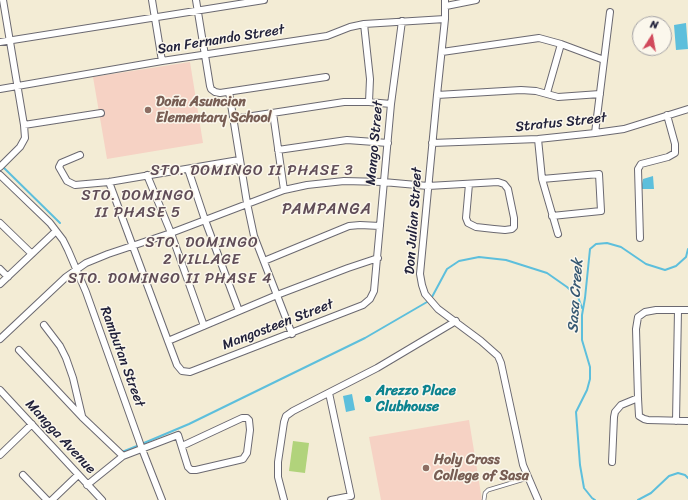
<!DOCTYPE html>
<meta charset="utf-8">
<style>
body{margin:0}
#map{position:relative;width:688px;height:500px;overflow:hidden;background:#f3ecd5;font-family:Sriracha,sans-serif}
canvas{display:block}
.north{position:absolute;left:632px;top:16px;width:40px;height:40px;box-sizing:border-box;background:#fbf7ec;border:1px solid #a4a2a5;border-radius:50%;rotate:11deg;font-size:11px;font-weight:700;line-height:16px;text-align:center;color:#22223b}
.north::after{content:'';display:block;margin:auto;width:14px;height:18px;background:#d1495b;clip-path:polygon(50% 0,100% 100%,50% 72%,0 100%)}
</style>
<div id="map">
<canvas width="688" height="500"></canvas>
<div class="north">N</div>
</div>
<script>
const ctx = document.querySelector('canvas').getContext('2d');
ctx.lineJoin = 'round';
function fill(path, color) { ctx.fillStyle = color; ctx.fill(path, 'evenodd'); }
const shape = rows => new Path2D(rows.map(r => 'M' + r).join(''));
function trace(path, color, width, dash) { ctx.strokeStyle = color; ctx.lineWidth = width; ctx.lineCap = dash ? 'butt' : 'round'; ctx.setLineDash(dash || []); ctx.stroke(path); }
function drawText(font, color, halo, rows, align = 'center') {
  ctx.font = font + ' Sriracha,sans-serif'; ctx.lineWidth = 3; ctx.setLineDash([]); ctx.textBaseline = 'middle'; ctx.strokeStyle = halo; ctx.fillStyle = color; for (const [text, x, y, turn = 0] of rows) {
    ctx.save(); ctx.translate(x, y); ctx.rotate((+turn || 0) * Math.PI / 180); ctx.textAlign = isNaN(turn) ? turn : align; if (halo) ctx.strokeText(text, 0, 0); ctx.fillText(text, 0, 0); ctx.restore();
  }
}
const built = shape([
 [190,62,203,143,107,159,93,77],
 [469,420,482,500,381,500,369,437]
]);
const green = shape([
 [293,441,309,443,305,473,289,471]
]);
const water = shape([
 [686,23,688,49,676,50,674,25],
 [653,176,654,189,641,189,643,179],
 [352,394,355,410,346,412,343,396]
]);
const stream = shape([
 [3,167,60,223],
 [432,297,447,269,459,261,479,257,506,260,547,273,567,287,578,297,582,308],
 [144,443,189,424,365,338,427,302],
 [122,452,137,446],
 [595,500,592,498,584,488,580,465,576,412,587,390,590,379,590,367,582,340,582,315,585,298,590,249,596,244,607,243,621,247,646,264,665,270,676,266,686,257,688,249],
 [638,500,651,493,669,476,678,473,685,475,688,478]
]);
const service = shape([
 [484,500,485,493,488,490,528,478]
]);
const minor = shape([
 [152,0,162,61],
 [196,0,210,86,211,89,215,92,220,93,326,77],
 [445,0,445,19,437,95,420,274,422,285,425,294,438,309,481,341,498,356,501,363,523,465,538,500],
 [446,6,476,0],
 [364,24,370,79,369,102],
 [0,42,264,0],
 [442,52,539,38,561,44,604,60],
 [0,89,162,61,327,36,350,27,364,24,445,19],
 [229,92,247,203,254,236,292,334],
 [547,93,561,44],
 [437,95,521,90,536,91,558,97,600,94],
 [273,113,284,190],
 [233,119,344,102,369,102,391,104],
 [24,125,101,113],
 [595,133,610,12],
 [538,139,542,179,558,234],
 [432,143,538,139,595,133,624,129,688,109],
 [278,150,347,140,388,143],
 [80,155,61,163,59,167,67,181,75,185,109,182,239,160],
 [0,167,20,147,25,138,24,125,3,0],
 [188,169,205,220,239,311],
 [0,175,50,223,63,240,68,250,86,292,142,449,162,500],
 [147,175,171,233,204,326],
 [542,179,599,174,601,211,552,216],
 [109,182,168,341,177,365,182,371,190,372,363,305,370,299,374,291,391,104,402,21],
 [0,223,32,254],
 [640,238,638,169,641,164,668,157,675,153,675,144,667,115],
 [264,261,349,226,360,225,380,226],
 [0,269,8,277],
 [0,284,56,231],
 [688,310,656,310,645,312,638,317,636,329,638,398,639,416,644,419,648,420,688,421],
 [44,325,60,346,66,358,73,378,82,416],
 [0,339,66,277,86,263,108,254,171,233,284,190,307,185,344,181,383,182,428,186,498,182,504,184,508,189,514,218,514,227,512,229,505,230,494,229,476,227,468,223,466,218,469,184],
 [168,341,277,295,348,268,378,258],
 [19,350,82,417,123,456],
 [0,390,102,500],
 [329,393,351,496,331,500],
 [676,421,678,310],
 [0,455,32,424],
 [612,462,614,417,615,412,621,405,638,398],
 [23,475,47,500],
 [87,485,123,456,178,435,188,467,191,470,196,470,239,460,243,459,247,453,250,430,249,420,247,418,242,418,182,446],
 [52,500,78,475],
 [284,500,278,477,278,462,284,422,286,416,293,411,377,368,456,321]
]);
const markers = [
 [148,110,4,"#8d6e63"],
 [368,399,4,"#0f9aa8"],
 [426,468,4,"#8d6e63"]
];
const streetNames = [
 ["San Fernando Street",221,40,-9],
 ["Stratus Street",561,123,-6],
 ["Mango Street",375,143,-85],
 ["Don Julian Street",414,221,-86],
 ["Mangosteen Street",278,325,-21],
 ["Rambutan Street",122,357,70],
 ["Mangga Avenue",60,437,47]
];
const educationNames = [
 ["Doña Asuncion",156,102],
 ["Elementary School",156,118],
 ["Holy Cross",434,460],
 ["College of Sasa",434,476]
];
const cultureNames = [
 ["Arezzo Place",376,391],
 ["Clubhouse",376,407]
];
const neighbourhoodNames = [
 ["STO. DOMINGO II PHASE 3",252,171],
 ["STO. DOMINGO",138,196],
 ["II PHASE 5",138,213],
 ["STO. DOMINGO",202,243],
 ["2 VILLAGE",202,260],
 ["STO. DOMINGO II PHASE 4",170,279]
];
const waterNames = [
 ["Sasa Creek",576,296,-86]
];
const quarterNames = [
 ["PAMPANGA",327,210]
];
fill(built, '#f6d2c4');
fill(green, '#b1d37b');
fill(water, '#5dbfdc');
trace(stream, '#5dbfdc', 2);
trace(service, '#6b6971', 4.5);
trace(minor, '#6b6971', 8);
trace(service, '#fff', 3);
trace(minor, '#fff', 6);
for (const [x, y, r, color] of markers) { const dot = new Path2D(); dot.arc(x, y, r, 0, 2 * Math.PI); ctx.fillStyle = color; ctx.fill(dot); trace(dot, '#fbf7ec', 1.5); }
drawText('14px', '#22223b', '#fbf7ec', streetNames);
drawText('bold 14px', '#785e54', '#fbf7ec', educationNames, 'left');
drawText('bold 14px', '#0d838f', '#fbf7ec', cultureNames, 'left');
ctx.letterSpacing = '1px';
drawText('15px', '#604d57', '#fbf7ec', neighbourhoodNames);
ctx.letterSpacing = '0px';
drawText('italic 15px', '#375973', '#fbf7ec', waterNames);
ctx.letterSpacing = '1px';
drawText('16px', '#604d57', '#fbf7ec', quarterNames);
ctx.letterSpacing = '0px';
</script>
